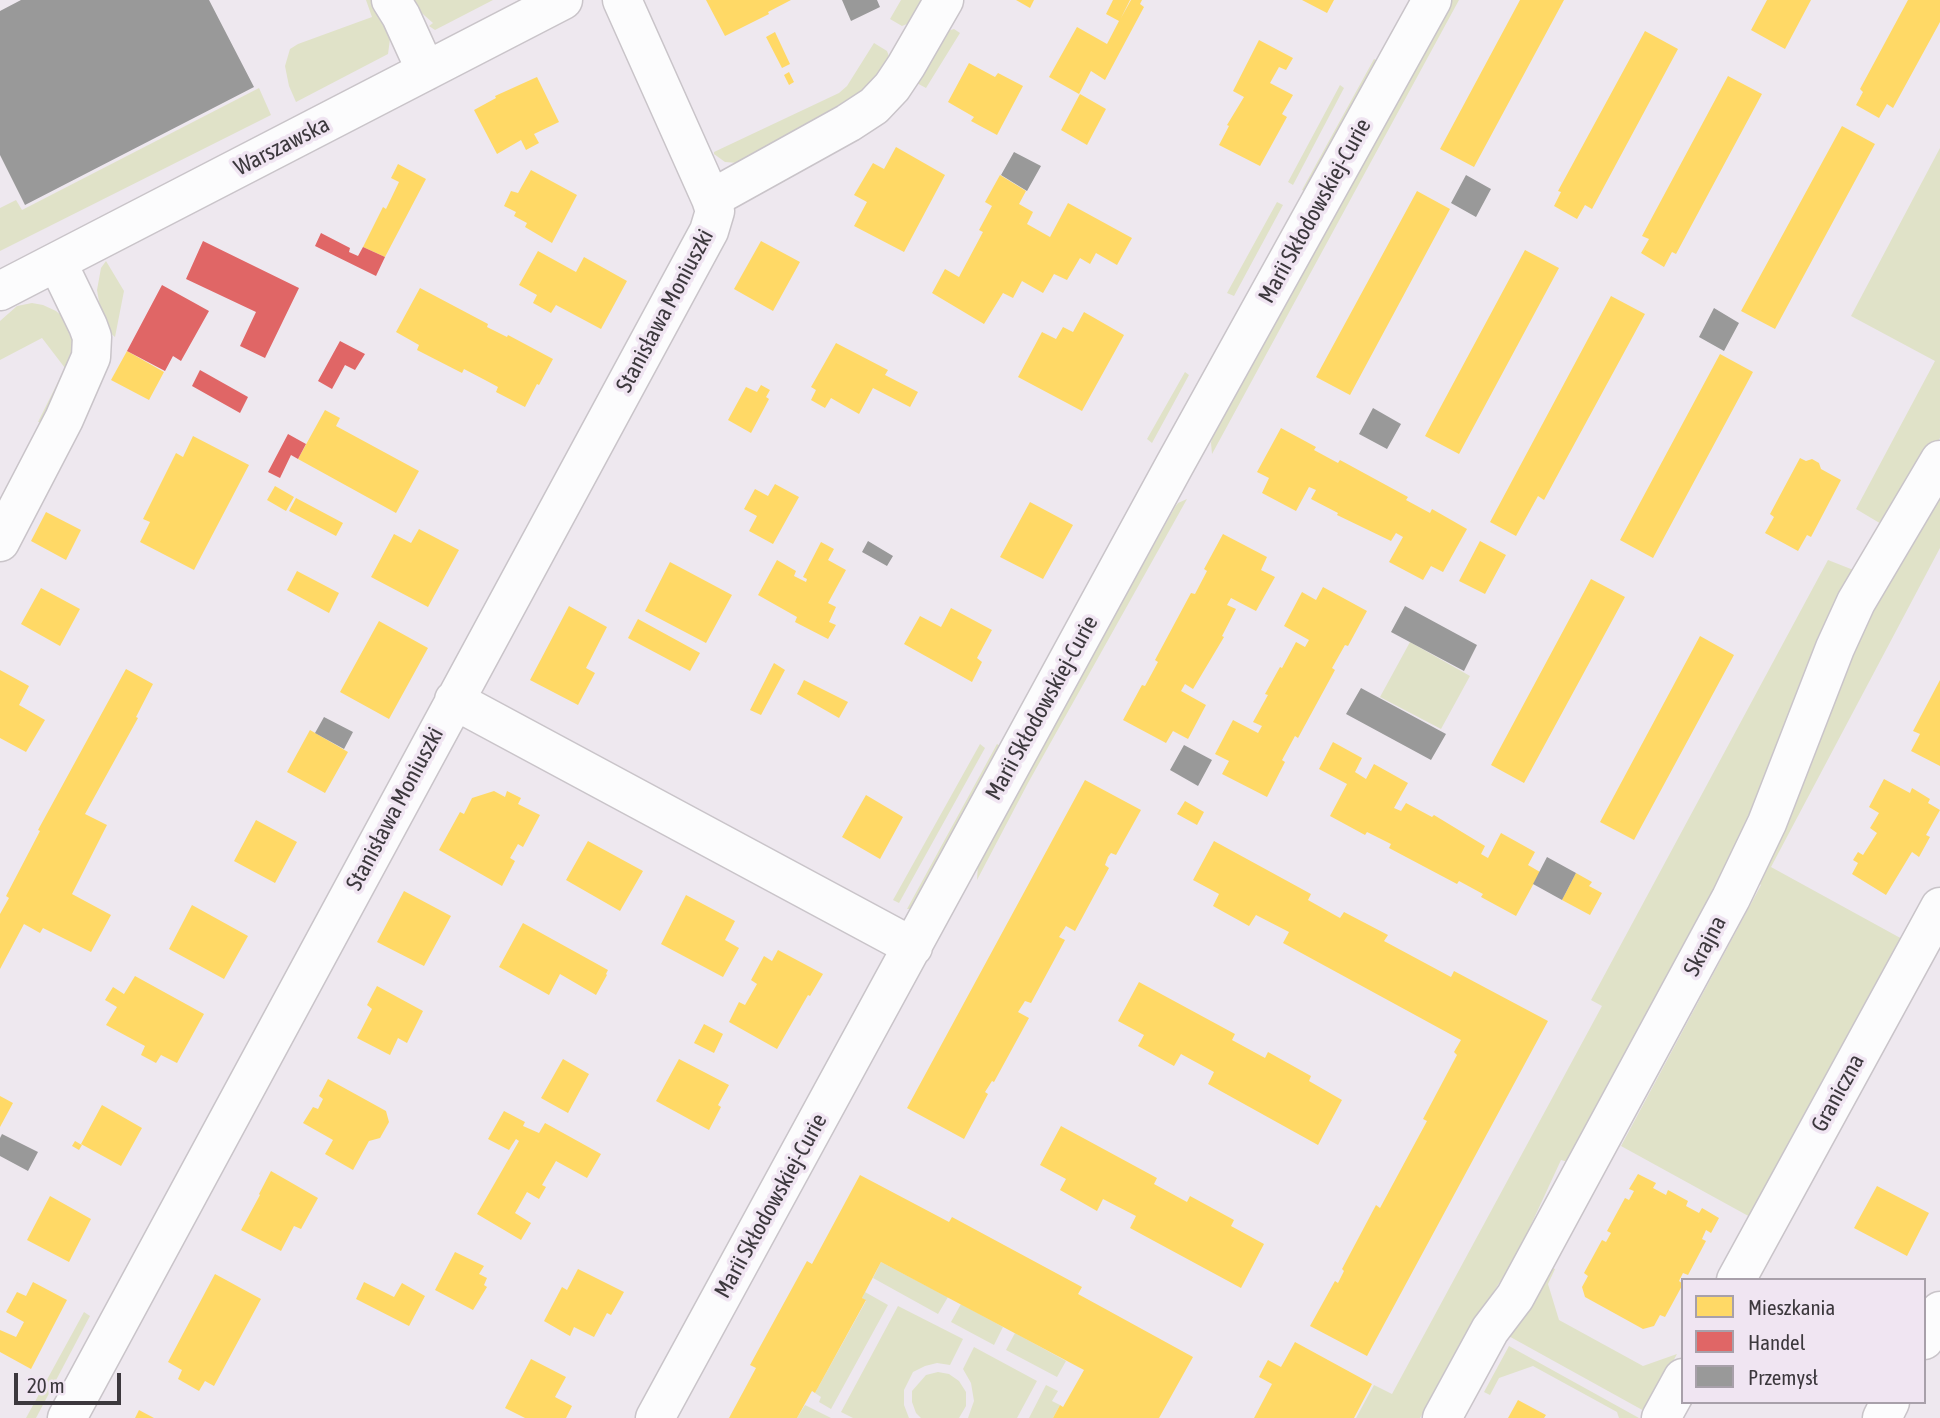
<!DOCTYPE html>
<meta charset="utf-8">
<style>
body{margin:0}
#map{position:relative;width:1940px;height:1418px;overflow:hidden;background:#eee8ef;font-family:"Asap Condensed",sans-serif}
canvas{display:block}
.legend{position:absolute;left:1681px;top:1278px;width:245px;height:126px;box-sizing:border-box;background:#f0e5f2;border:2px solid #a8a0aa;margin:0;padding:9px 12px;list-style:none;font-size:21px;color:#3c383d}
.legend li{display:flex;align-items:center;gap:14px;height:35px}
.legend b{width:35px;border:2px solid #a8a0aa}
.scale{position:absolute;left:14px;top:1373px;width:107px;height:32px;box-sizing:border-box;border:4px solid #3c383d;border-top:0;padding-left:9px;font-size:21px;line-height:24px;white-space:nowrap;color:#3c383d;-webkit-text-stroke:5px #f0e5f2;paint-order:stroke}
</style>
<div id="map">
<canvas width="1940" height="1418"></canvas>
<ul class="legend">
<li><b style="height:19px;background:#ffd966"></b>Mieszkania</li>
<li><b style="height:19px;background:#e06666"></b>Handel</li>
<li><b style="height:19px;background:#999"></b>Przemysł</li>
</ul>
<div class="scale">20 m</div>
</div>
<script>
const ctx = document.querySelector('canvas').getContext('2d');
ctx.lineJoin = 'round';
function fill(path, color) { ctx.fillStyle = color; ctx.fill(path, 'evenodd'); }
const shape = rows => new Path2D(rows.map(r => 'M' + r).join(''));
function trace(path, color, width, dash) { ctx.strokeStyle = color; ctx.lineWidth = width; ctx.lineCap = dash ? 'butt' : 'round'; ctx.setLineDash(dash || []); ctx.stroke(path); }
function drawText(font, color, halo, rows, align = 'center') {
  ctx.font = font + ' "Asap Condensed",sans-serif'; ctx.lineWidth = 7; ctx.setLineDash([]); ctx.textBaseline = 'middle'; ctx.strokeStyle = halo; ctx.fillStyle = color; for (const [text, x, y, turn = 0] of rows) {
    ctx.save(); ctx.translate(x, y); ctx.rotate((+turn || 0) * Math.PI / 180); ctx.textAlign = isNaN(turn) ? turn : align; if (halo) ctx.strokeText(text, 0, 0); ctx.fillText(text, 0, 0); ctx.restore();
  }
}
const green = shape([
 [366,0,372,0,390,39,388,54,296,102,289,86,285,66,290,49,298,44,372,17],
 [407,0,493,0,435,30,429,26,433,23],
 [901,0,925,0,912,22,902,26,890,19],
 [1452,0,1459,0,1212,454,1211,443,1212,437],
 [954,29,960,33,926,88,913,81,941,33],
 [874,43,887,51,890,59,860,95,738,163,725,162,714,154,714,152,839,93,847,86],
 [1374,59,1380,62,1306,192,1302,190],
 [1340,85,1344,88,1293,185,1288,182],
 [259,88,271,115,0,251,0,208,16,200,22,210],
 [1940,148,1940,438,1888,528,1856,509,1935,361,1851,316],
 [1277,202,1283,205,1234,296,1227,293],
 [106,261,124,291,115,337,108,331,100,307,97,290,101,268],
 [32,303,43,305,56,311,63,317,77,345,45,422,38,422,65,368,42,338,0,360,0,321,17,306],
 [1185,372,1189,375,1152,443,1147,439],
 [1940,479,1940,548,1771,867,1904,940,1752,1218,1621,1146,1761,885,1750,878,1828,695],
 [1187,499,1028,783,977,880,978,863,1052,728,1175,507,1178,503],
 [1828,560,1856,571,1765,800,1578,1165,1561,1160,1517,1255,1477,1318,1420,1418,1356,1418,1374,1385,1392,1394,1602,1006,1591,1000],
 [1410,642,1470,676,1441,729,1380,697],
 [980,744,985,748,899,903,893,900],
 [997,744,1005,749,912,909,907,909],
 [881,1262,948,1297,938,1314,873,1278],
 [1550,1267,1555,1269,1548,1284,1559,1320,1643,1366,1677,1354,1646,1412,1505,1334],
 [865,1292,888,1305,831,1409,819,1402,821,1397,815,1393,866,1301,862,1298],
 [961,1304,1003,1327,994,1345,951,1322],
 [898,1306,963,1339,950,1365,937,1363,925,1366,913,1372,904,1390,904,1405,909,1418,853,1418,841,1412],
 [84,1312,90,1316,36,1418,26,1418],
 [1015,1333,1066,1361,1057,1377,1006,1350],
 [1509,1346,1639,1418,1619,1418,1617,1412,1533,1366,1499,1378,1490,1395,1484,1392],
 [974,1347,1037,1381,1017,1418,968,1418,974,1401,971,1383,963,1369],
 [938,1372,949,1374,959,1381,966,1392,966,1406,959,1418,921,1418,916,1413,912,1402,912,1391,926,1375],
 [1046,1385,1058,1391,1052,1401,1060,1405,1053,1418,1029,1418],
 [805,1405,831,1418,797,1418]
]);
const homes = shape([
 [706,0,791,0,768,12,769,14,725,36],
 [1016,0,1034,0,1030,8],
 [1113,0,1130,0,1121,18,1131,0,1142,0,1140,4,1144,7,1105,80,1091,71,1079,94,1049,77,1077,27,1107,44,1119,21,1106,14],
 [1302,0,1334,0,1327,13],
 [1520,0,1564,0,1474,167,1440,149],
 [1767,0,1811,0,1785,49,1751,30],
 [1908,0,1940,0,1940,22,1893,108,1887,104,1879,118,1856,105,1863,92,1860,89],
 [1645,31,1678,49,1592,209,1585,205,1577,219,1554,206,1561,192,1558,191],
 [775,32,790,64,782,68,766,37],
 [1259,40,1293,58,1286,70,1279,67,1270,83,1293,95,1282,114,1287,117,1260,166,1219,145,1229,126,1227,125,1244,97,1233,91],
 [969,63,995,77,998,73,1023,86,997,135,971,121,974,117,948,102],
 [789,72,794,82,789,85,784,75],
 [1728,76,1762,94,1676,254,1672,252,1664,267,1641,253,1649,239,1642,236],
 [537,77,559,122,534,134,539,143,526,150,521,140,497,154,474,110,496,98,495,96],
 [1080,94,1106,109,1087,145,1061,130],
 [1842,126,1875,144,1775,329,1741,311],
 [896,147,945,175,904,252,854,226,867,202,854,195,873,163,884,169],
 [398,164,426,179,385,257,363,247,383,207,386,209,399,182,391,178],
 [531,170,577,195,552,243,525,227,527,223,514,216,516,212,504,206,511,191,518,193],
 [1000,175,1026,191,1019,204,1033,212,1027,224,1050,237,1068,203,1132,238,1117,265,1096,253,1090,264,1080,258,1067,280,1054,274,1043,293,1022,281,1013,298,1003,293,984,324,932,293,945,269,959,277,983,232,979,230,992,206,985,202],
 [1417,191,1450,209,1350,395,1316,377],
 [761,241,800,262,773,311,734,289],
 [1525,250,1559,268,1459,454,1425,436],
 [538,251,576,272,584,257,627,281,601,329,556,305,551,313,533,303,537,295,519,285],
 [420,288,488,324,487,327,507,337,508,335,553,359,539,385,537,384,525,407,496,392,498,387,485,380,464,369,462,373,417,350,419,345,396,332],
 [1611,296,1645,314,1544,500,1538,496,1516,536,1490,522],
 [1084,312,1124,335,1082,411,1018,377,1042,332,1056,339,1063,327,1073,332],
 [836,343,888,370,885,375,918,392,910,407,873,388,859,414,831,398,825,408,811,400,816,390,811,387],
 [127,351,164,372,149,400,111,380],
 [1720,354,1753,372,1653,558,1620,540],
 [761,385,770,390,766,397,769,399,751,433,728,420,746,387,757,392],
 [325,410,340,418,336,426,419,471,396,513,298,459],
 [1281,428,1316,447,1314,450,1338,463,1340,460,1408,497,1406,500,1430,513,1432,509,1467,529,1443,572,1431,566,1423,580,1389,562,1403,537,1396,533,1391,541,1337,515,1338,513,1311,499,1316,490,1309,487,1296,511,1262,493,1269,478,1257,472],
 [193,436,249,465,194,570,140,542,150,522,143,519,176,453,183,457],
 [1800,458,1806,461,1812,459,1819,463,1821,469,1841,480,1811,537,1807,535,1798,551,1765,533,1774,517,1770,514],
 [775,484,799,497,773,544,749,531,757,516,744,509,755,489,768,496],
 [275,486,294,497,286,511,267,500],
 [296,498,343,523,336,536,289,511],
 [1030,502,1073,525,1043,579,1000,557],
 [46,512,81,530,66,560,31,541],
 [419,529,459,550,428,607,371,577,394,534,411,543],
 [1223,534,1267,557,1261,570,1275,577,1256,611,1231,598,1227,605,1236,609,1222,636,1224,637,1193,689,1185,684,1181,691,1206,705,1188,739,1173,731,1166,743,1123,720,1142,685,1145,686,1158,662,1155,660,1191,593,1195,594,1207,571,1204,569],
 [1480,541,1506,555,1485,594,1459,581],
 [821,542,834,549,828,560,846,570,828,603,836,607,829,622,836,625,828,639,795,622,797,617,758,595,777,560,796,571,794,576,806,582,807,579,803,577],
 [670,562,732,595,706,643,645,611],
 [297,571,339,593,329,613,287,590],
 [1591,579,1625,597,1524,783,1491,765],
 [1323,587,1367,611,1348,646,1345,645,1332,668,1335,670,1298,738,1295,736,1282,760,1285,762,1267,797,1222,774,1229,761,1215,754,1233,720,1258,733,1262,726,1253,722,1268,695,1265,694,1280,667,1282,668,1296,642,1305,647,1309,640,1284,626,1302,592,1316,600],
 [41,588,80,609,60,646,21,624],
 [569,606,607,627,586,668,595,673,578,705,530,680],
 [951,608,992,630,977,658,982,662,972,682,904,644,920,616,941,627],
 [638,619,700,653,690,671,628,638],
 [379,621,428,648,389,719,340,692],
 [1700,636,1734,655,1634,840,1600,822],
 [774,663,785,670,761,715,750,710],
 [126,669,153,684,136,717,138,718,85,814,107,825,72,894,111,915,91,952,43,928,40,933,24,924,0,969,0,914,9,898,6,896,40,831,38,830],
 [0,670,29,686,19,705,45,720,26,752,0,738],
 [804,680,848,702,839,718,797,694],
 [1940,680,1940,766,1911,751,1920,734,1913,731],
 [310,730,348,752,325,793,287,772],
 [1333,742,1362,758,1355,772,1366,779,1374,764,1408,783,1394,808,1401,811,1406,803,1432,817,1434,815,1485,846,1481,854,1488,858,1501,833,1535,852,1528,865,1540,872,1516,916,1481,897,1483,894,1459,881,1457,884,1389,848,1391,844,1367,832,1365,835,1330,816,1347,784,1319,769],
 [1884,779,1910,793,1912,788,1930,799,1928,803,1940,810,1926,835,1930,837,1919,857,1912,852,1886,895,1852,874,1858,863,1853,860,1858,852,1863,855,1877,833,1870,828,1879,813,1869,807],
 [1085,780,1141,810,1116,855,1111,853,1108,857,1105,865,1109,868,1075,931,1066,926,1059,937,1065,940,1031,1003,1025,1001,1018,1012,1029,1018,994,1082,992,1081,985,1092,988,1094,964,1139,907,1108],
 [494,791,505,797,507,791,521,798,518,804,540,815,523,847,518,844,510,858,515,861,502,886,439,850,460,812,464,814,472,798],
 [866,795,903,817,880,859,842,837],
 [1185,801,1204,812,1197,825,1177,814],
 [256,820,297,842,275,883,234,861],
 [588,841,643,871,620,911,566,880],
 [1214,841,1311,894,1308,900,1340,918,1344,912,1388,935,1384,941,1451,977,1454,971,1548,1021,1367,1356,1310,1326,1335,1281,1338,1283,1344,1271,1342,1269,1376,1205,1380,1208,1427,1121,1423,1119,1457,1055,1454,1052,1461,1040,1283,943,1289,932,1256,915,1249,926,1213,906,1219,894,1193,880],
 [1576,873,1592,882,1589,886,1602,893,1590,915,1562,900],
 [404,891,451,916,424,966,377,942],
 [686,895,735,921,725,940,739,948,723,977,661,944],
 [192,905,248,936,224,979,169,949],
 [523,923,608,970,606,974,607,975,596,995,560,974,549,995,499,967],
 [778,950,823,974,810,996,808,995,777,1049,729,1022,739,1002,745,1005,757,984,751,980,764,956,772,961],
 [135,976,204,1014,177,1063,161,1055,156,1063,141,1055,145,1046,106,1025,117,1007,105,1000,113,987,124,994],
 [1139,982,1235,1034,1232,1040,1265,1058,1268,1052,1311,1076,1309,1081,1342,1100,1318,1145,1208,1084,1214,1072,1181,1054,1174,1066,1138,1046,1144,1035,1118,1021],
 [377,986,423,1011,407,1043,398,1038,390,1055,357,1038,372,1009,367,1005],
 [704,1024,723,1034,714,1053,694,1043],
 [563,1059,589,1074,568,1113,541,1098],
 [679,1059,729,1085,718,1105,721,1107,709,1130,656,1101],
 [328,1079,386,1111,389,1122,380,1138,369,1141,353,1170,325,1154,333,1140,303,1123,313,1107,318,1109,323,1099,319,1096],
 [0,1096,13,1103,0,1127],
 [102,1105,142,1128,121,1166,81,1144],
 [504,1111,525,1122,523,1126,539,1133,545,1123,601,1154,587,1178,556,1161,542,1185,546,1187,539,1199,527,1192,515,1213,531,1223,521,1240,477,1214,519,1141,516,1139,509,1150,488,1139],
 [1061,1126,1157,1178,1154,1184,1187,1202,1190,1196,1234,1220,1231,1226,1264,1244,1241,1288,1130,1228,1136,1216,1103,1199,1097,1211,1060,1190,1066,1179,1040,1165],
 [75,1141,82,1145,79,1150,72,1146],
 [271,1171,318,1198,301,1229,294,1226,281,1251,241,1230,260,1195,259,1194],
 [1638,1174,1656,1183,1653,1188,1666,1195,1668,1190,1688,1201,1686,1206,1699,1213,1702,1208,1719,1218,1711,1233,1706,1230,1702,1239,1706,1241,1688,1275,1683,1273,1679,1281,1683,1284,1665,1317,1660,1315,1654,1326,1643,1329,1585,1297,1582,1287,1588,1276,1584,1273,1602,1240,1606,1242,1611,1233,1607,1231,1625,1198,1629,1200,1634,1191,1629,1189],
 [860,1175,949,1222,952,1217,1082,1287,1078,1294,1193,1357,1159,1418,1053,1418,1060,1405,1063,1407,1084,1370,881,1262,862,1298,866,1300,815,1393,812,1391,797,1418,729,1418,756,1368,750,1365,807,1261,812,1264],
 [1877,1186,1929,1213,1907,1256,1854,1228],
 [50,1196,91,1219,69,1262,27,1240],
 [455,1252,484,1266,479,1274,487,1278,484,1285,487,1287,473,1310,435,1290],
 [578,1269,624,1292,611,1315,607,1313,594,1337,574,1327,570,1336,544,1321,562,1287,567,1290],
 [215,1274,261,1299,214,1386,205,1381,199,1391,178,1379,182,1370,168,1362],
 [33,1282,67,1300,31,1369,0,1352,0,1330,16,1337,24,1322,6,1312,17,1292,26,1296],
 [364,1282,394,1297,402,1283,425,1296,409,1326,356,1299],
 [1295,1342,1372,1384,1354,1418,1254,1418,1272,1384,1259,1377,1263,1369,1268,1360,1281,1367],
 [531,1359,566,1377,555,1397,572,1406,566,1418,525,1418,505,1408],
 [1518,1400,1546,1415,1544,1418,1508,1418],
 [139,1410,154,1418,135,1418]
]);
const shops = shape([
 [321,233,350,248,349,252,358,256,363,247,385,257,376,276,315,246],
 [203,241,299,288,265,358,240,346,256,312,186,279],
 [162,285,209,311,181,361,173,356,165,371,127,351],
 [340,341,365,354,355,370,345,365,332,389,318,381],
 [200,370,248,397,240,413,192,386],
 [288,434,306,444,298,459,291,455,280,478,268,472]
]);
const industry = shape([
 [21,0,209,0,254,87,25,205,0,155,0,11],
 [842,0,877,0,880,7,851,21],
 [1014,152,1041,166,1027,191,1001,175],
 [1466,175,1491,189,1476,217,1451,203],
 [1714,308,1739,323,1724,351,1699,337],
 [1373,408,1401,424,1387,449,1359,434],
 [868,541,893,556,887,566,862,552],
 [1405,606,1477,645,1464,671,1391,632],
 [1361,688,1446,734,1431,760,1346,714],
 [324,717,353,732,344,749,315,733],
 [1184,745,1212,760,1198,786,1170,770],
 [1547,857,1576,873,1562,900,1533,884],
 [2,1134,38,1152,28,1171,0,1156,0,1138]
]);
const minor = shape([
 [391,0,401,16,426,71],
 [711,199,848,123,874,106,892,87,906,66,944,0],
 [0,291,563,0],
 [0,542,64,419,91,357,92,337,88,326,57,262],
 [454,700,913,947],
 [1736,1280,1940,907],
 [1924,1340,1940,1311],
 [67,1418,709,231,715,211,711,199,622,0],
 [655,1418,1174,466,1432,0],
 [1442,1418,1490,1330,1515,1297,1731,898,1767,823,1835,648,1856,602,1940,460],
 [1661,1418,1683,1378],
 [1882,1418,1890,1402]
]);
const streetNames = [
 ["Warszawska",282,146,-27],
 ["Marii Skłodowskiej-Curie",1315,211,-61],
 ["Stanisława Moniuszki",665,311,-62],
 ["Marii Skłodowskiej-Curie",1042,708,-61],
 ["Stanisława Moniuszki",395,809,-62],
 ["Skrajna",1705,946,-62],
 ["Graniczna",1838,1093,-61],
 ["Marii Skłodowskiej-Curie",771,1206,-61]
];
fill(green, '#e0e2c8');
fill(homes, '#ffd966');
fill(shops, '#e06666');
fill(industry, '#999');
trace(minor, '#c9c4c9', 41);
trace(minor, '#fcfcfd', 38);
drawText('23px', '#3c383d', '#f0e5f2', streetNames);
</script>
